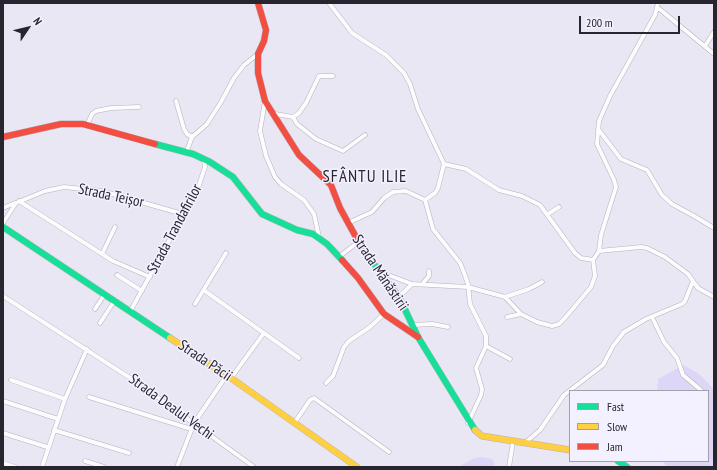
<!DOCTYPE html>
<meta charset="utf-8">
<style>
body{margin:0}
#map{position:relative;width:717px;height:470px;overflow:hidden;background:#eae7f4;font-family:"PT Sans Narrow",sans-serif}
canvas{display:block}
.frame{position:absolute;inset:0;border:4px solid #28252e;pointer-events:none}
.legend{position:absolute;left:569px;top:390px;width:140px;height:72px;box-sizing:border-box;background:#f3f0ff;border:1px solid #a29fab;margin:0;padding:5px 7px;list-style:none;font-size:12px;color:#28252e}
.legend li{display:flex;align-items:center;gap:8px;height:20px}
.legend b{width:20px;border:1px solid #a29fab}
.north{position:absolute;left:8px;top:8px;width:40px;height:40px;-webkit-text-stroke:3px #f3f0ff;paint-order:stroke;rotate:55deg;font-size:11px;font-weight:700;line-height:16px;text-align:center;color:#28252e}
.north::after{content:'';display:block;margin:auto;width:14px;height:18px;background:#28252e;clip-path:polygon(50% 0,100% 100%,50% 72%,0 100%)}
.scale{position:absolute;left:579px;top:16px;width:101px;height:18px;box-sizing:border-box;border:2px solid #28252e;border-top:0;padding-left:5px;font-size:12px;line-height:14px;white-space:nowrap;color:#28252e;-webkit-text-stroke:3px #f3f0ff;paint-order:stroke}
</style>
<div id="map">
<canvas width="717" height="470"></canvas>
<div class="frame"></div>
<ul class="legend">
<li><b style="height:5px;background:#16e098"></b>Fast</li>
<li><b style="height:5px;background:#ffcf43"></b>Slow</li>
<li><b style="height:5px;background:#f24e42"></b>Jam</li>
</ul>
<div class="north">N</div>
<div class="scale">200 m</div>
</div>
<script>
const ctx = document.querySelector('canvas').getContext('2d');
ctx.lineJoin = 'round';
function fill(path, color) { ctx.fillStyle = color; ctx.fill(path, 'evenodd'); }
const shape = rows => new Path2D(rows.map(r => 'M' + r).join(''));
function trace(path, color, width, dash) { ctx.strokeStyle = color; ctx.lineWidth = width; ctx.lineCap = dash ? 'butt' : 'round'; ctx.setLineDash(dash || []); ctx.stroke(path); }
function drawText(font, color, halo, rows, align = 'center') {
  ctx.font = font + ' "PT Sans Narrow",sans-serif'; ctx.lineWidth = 3; ctx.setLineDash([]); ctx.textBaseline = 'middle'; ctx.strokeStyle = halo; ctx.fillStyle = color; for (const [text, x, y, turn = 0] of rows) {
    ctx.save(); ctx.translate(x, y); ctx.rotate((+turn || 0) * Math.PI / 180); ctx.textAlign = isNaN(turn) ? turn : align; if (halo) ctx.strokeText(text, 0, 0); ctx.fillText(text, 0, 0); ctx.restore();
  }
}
const green = shape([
 [683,365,698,373,714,389,714,467,667,467,662,461,708,461,708,391,657,391,658,379],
 [481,457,492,459,494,462,494,467,458,467,475,458]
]);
const street = shape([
 [329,3,352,33,386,55,404,73,410,84,418,109,444,164,438,188,435,193,425,200],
 [657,7,714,54],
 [705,46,714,32],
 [176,101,184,129,187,134,192,137],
 [265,101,260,131,266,156,275,177,281,184,304,200,314,214,319,237],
 [275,114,293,117,299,113,306,103,319,76,333,76],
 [293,117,297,124,316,139,343,151,365,135],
 [87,125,92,114,96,111,111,108,139,107],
 [598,129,621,159,647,170,662,195,672,204,694,216,714,228],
 [192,137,207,124,221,102,234,78,244,65,258,54],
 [186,153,192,137],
 [444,164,466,169,499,190,522,196,540,205,575,253,581,258,593,260],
 [19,201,113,261,150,277],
 [3,208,15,203],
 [548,214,559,207],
 [3,223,16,203,45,191,64,187,102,191,183,214],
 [348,223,372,212,384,198,393,192,406,191,425,200,433,229,460,263,463,270,468,284,470,304,486,336,486,346,476,368,482,389,481,395,468,423],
 [599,251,601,235,616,187,614,180,597,144,599,121,610,96,655,15,658,3],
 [102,254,115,227],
 [340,256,358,242],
 [593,260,599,251,641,247,647,248,665,257,688,274,698,288,714,297],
 [383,273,412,284,468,287,505,297,521,314,537,322,552,326,559,324,565,318,591,287,595,276,593,260],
 [117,275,142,291],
 [423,283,429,276,429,271],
 [205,291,299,358],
 [3,296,141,385,254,467],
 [399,297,412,284],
 [505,297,529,289,542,282],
 [195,304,226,253],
 [95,309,105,294],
 [131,310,198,188,205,167,204,159],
 [507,317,521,314],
 [652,317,664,342,677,358,683,375,702,391],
 [100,323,115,300],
 [412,325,432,324,448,327],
 [486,346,510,359],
 [231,378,264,333],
 [11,380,65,399],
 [326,383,333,376,344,347,349,341,370,327,384,314],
 [89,397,191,429],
 [3,401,58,419],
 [295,422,310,400,314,398,389,452],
 [54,430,129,453],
 [3,433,47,447],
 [525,443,540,430,564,395,603,365,613,346,624,332,646,319,682,304,685,301,693,281],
 [85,461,104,467],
 [3,463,15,467],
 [42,467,65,399,87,349],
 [177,467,194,423,227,375],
 [509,467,513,442]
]);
const fast = shape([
 [155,144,193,154,210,162,233,177,262,214,297,230,313,234,327,244,342,260],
 [3,227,170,338],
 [362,248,399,297,418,337,475,430],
 [618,461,627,467]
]);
const slow = shape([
 [170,338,231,378,357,467],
 [475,430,482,436,570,450]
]);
const jam = shape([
 [258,3,266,30,264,41,258,54,258,73,265,101,299,155,331,185,340,208,362,248],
 [3,137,61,124,83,124,155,144],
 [342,260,358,278,384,314,418,337]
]);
const streetNames = [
 ["Strada Teișor",111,196,12],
 ["Strada Trandafirilor",175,229,-62],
 ["Strada Mănăstirii",380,273,56],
 ["Strada Păcii",205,361,34],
 ["Strada Dealul Vechi",171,407,36]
];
const quarterNames = [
 ["SFÂNTU ILIE",365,177]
];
fill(green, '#ded6f6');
trace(street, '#b4b2bc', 5);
trace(fast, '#b4b2bc', 7);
trace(slow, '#b4b2bc', 7);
trace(jam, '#b4b2bc', 7);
trace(street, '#fcfbfd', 4);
trace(fast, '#16e098', 6);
trace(slow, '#ffcf43', 6);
trace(jam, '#f24e42', 6);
drawText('15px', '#28252e', '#f3f0ff', streetNames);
ctx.letterSpacing = '1px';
drawText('17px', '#28252e', '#f3f0ff', quarterNames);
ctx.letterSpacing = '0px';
</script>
